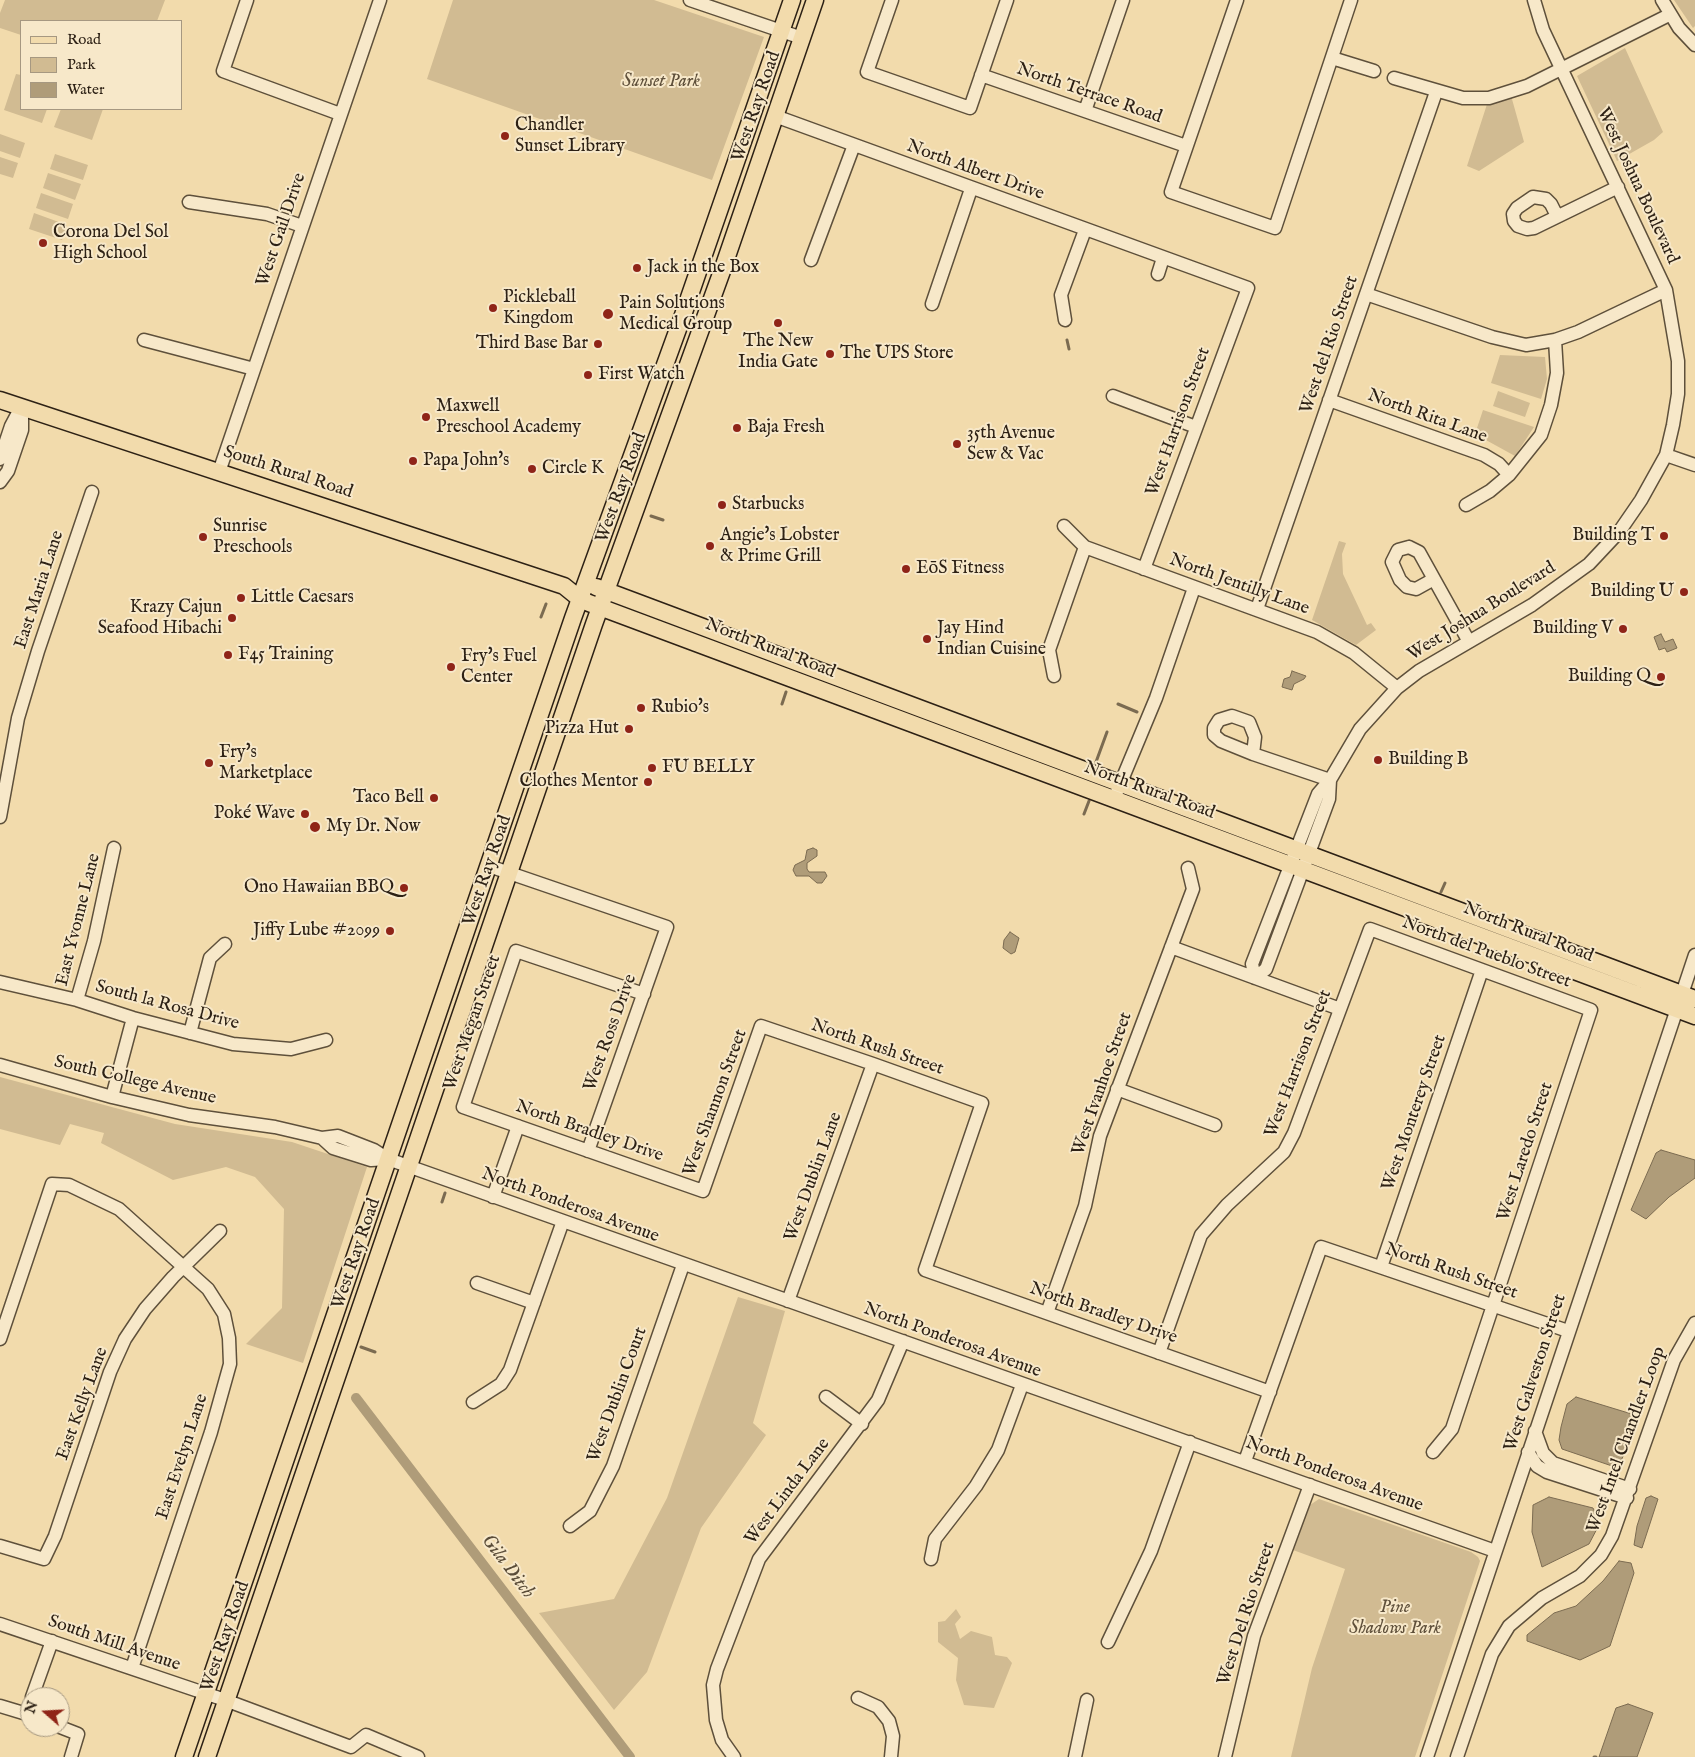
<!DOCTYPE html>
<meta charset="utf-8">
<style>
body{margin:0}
#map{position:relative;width:1695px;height:1757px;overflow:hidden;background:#f2dbac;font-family:"IM FELL English",serif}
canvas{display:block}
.legend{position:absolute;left:20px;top:20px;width:162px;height:90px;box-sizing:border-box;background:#f7e8c9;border:1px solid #a69881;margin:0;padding:6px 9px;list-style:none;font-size:15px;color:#2d2115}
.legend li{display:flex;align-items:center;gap:10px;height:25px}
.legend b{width:25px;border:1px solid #a69881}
.north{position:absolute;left:20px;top:1687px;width:50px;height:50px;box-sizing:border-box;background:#f7e8c9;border:1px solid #a69881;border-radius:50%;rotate:289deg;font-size:14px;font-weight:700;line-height:20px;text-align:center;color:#2d2115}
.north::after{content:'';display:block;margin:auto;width:18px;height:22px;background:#8f2418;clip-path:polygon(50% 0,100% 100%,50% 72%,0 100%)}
</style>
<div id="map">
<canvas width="1695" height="1757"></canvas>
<ul class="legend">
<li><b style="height:6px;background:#f2dbac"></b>Road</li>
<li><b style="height:14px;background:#d1bb92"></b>Park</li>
<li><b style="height:14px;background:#af9c79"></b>Water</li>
</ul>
<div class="north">N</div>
</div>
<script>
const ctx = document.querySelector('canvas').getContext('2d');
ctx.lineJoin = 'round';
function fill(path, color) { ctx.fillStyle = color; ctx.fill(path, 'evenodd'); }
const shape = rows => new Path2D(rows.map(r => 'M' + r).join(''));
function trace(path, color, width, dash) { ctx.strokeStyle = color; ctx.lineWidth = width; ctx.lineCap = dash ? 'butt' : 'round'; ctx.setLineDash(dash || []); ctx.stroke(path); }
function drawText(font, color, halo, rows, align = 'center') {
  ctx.font = font + ' "IM FELL English",serif'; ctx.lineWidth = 4; ctx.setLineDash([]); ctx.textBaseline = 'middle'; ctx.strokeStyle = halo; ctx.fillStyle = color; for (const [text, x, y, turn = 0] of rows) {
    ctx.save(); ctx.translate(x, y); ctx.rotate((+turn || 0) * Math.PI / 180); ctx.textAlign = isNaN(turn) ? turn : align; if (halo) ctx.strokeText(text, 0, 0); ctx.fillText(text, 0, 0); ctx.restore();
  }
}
const green = shape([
 [5,0,165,0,157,21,21,21,21,35,0,28,0,13],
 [453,0,654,0,764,37,712,180,427,79],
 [1674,0,1695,0,1695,26,1693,28],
 [1625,48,1663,132,1654,140,1617,161,1577,76],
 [16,74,21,75,21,109,47,109,42,123,4,110],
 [1510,92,1524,142,1479,171,1467,166,1489,98],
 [61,109,103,109,92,140,54,127],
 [0,134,25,143,20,158,0,151],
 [55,154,88,165,83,180,50,169],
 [0,157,18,163,13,178,0,174],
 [48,173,81,184,75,200,43,188],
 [41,193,73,204,68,219,36,208],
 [34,213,67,225,62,240,29,229],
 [1500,355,1545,357,1547,379,1541,399,1491,383],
 [1498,391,1530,403,1525,417,1493,406],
 [1483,410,1534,427,1515,456,1475,434],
 [1339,541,1346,543,1342,554,1343,574,1367,625,1371,623,1376,630,1356,645,1312,620],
 [0,1077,175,1124,292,1142,367,1167,303,1363,246,1344,282,1308,284,1209,255,1177,226,1167,173,1180,101,1143,104,1133,70,1124,60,1145,0,1129],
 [738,1297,785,1311,753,1423,766,1435,701,1528,647,1672,614,1710,539,1613,614,1599,667,1498],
 [1319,1499,1471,1552,1478,1557,1480,1561,1415,1757,1291,1757,1312,1668,1345,1569,1293,1550,1310,1505],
 [956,1609,961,1617,955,1624,960,1639,971,1631,992,1637,995,1655,1007,1657,1012,1663,994,1708,964,1705,956,1680,958,1658,938,1642,938,1622,945,1621]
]);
const water = shape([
 [1661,634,1665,642,1673,639,1677,648,1667,652,1665,648,1659,650,1654,637,1661,634],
 [1292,671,1306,676,1304,679,1294,684,1292,690,1282,687,1284,679,1290,677,1292,671],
 [813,848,817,850,817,856,807,863,807,869,809,872,825,872,827,876,822,883,817,883,809,876,796,876,793,870,795,865,805,860,807,850,813,848],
 [1010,932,1019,938,1015,952,1011,954,1003,948,1004,940,1010,932],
 [1661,1150,1695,1160,1695,1178,1669,1197,1646,1219,1631,1210,1656,1153,1661,1150],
 [1576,1397,1635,1415,1634,1431,1618,1468,1562,1449,1559,1440,1561,1427,1567,1404,1576,1397],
 [1651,1496,1658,1499,1642,1548,1634,1545,1637,1526,1646,1498,1651,1496],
 [1549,1497,1593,1508,1600,1523,1589,1544,1542,1567,1532,1532,1533,1505,1549,1497],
 [1619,1561,1631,1563,1634,1573,1610,1646,1580,1660,1527,1641,1527,1635,1554,1613,1576,1606,1603,1581,1619,1561],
 [1628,1704,1653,1713,1637,1757,1599,1757,1616,1708,1628,1704]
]);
const stream = shape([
 [1067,340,1069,349],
 [651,516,663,520],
 [541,617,546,604],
 [782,704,786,692],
 [1118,704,1137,712],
 [1096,762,1107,732],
 [1084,814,1089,801],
 [1441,892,1445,883],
 [442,1202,445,1193],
 [361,1347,375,1352],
 [1594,1757,1596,1757]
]);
const canal = shape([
 [356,1398,630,1757]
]);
const minor = shape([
 [247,0,223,71,340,114],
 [690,0,802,38],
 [892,0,867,72,970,108,1007,0],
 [1237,0,1171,192,1275,228,1351,0],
 [1662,0,1679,28,1695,45],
 [1332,58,1374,71],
 [981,75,1186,146],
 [1394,78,1463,98,1489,98,1527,86,1669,15],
 [1085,111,1123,0],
 [775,116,1248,288,1144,569],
 [189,202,267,214,302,226],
 [1557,216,1551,204,1546,199,1533,197,1517,208,1513,214,1514,221,1518,226,1527,229,1534,228,1618,187],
 [811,260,854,145],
 [1158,274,1163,258],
 [1366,294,1492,337,1526,345,1555,340,1578,332,1666,290],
 [932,304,971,189],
 [1065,320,1061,295,1085,230],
 [144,340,254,369],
 [1113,396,1196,427],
 [1329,400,1484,455,1499,464,1509,475],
 [1666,455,1695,465],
 [0,459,11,426,20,409],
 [219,472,380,0],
 [0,482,8,471,22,430,22,407],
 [1466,505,1490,491,1509,475,1541,435,1551,405,1557,373,1555,340],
 [1064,526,1085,547,1317,632,1354,653,1397,688],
 [1409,547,1419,552,1434,579,1416,589,1407,587,1400,580,1392,562,1398,550,1409,547],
 [1434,579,1468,640],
 [1257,609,1436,92],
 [1054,676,1049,650,1085,547],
 [1253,754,1255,737,1249,722,1232,716,1219,720,1214,728,1214,735,1221,741,1253,754,1330,780],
 [1330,780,1329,799,1298,883,1266,969,1255,978,1252,964,1318,794,1330,780,1360,729,1397,688,1419,671,1532,605,1589,564,1619,532,1641,500,1666,455,1673,425,1678,394,1678,361,1666,290,1543,30,1534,0],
 [1114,799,1156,698,1194,588],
 [0,817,18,718,38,651,92,492],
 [489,866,667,927,588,1151],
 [1171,947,1340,1009],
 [0,982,77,1000,133,1018,233,1044,291,1049,326,1040],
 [644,994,516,951,463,1107,703,1191,761,1026,873,1064,982,1103,925,1270,1270,1392],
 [77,1000,94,941,114,848],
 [190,1033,210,958,225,944],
 [0,1065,112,1097,189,1115,275,1127,322,1138,338,1136,374,1150,388,1159,1495,1551],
 [1117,1089,1215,1125],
 [112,1097,133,1018],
 [322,1138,333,1148,371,1160,388,1159],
 [493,1197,518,1126],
 [1381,1267,1482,970],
 [477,1283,534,1303],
 [788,1301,873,1064],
 [1047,1313,1085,1206,1100,1136,1193,889,1188,868],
 [0,1339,52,1184,69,1185,119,1209,208,1289,224,1314,229,1338,230,1364,211,1432,132,1668],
 [1159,1353,1201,1235,1227,1205,1284,1152,1294,1133,1370,929,1591,1010,1452,1429,1433,1452],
 [826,1397,862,1424],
 [473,1402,501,1384,510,1370,563,1221],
 [1535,1431,1543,1453,1553,1463,1630,1489],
 [1528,1452,1537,1466,1547,1472,1627,1498],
 [1245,1461,1321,1247,1568,1331],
 [570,1526,590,1511,613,1466,683,1265],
 [0,1546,44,1559,55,1536,110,1372,125,1339,145,1309,173,1277,220,1231],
 [931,1559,935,1539,976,1486,998,1450,1022,1385],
 [0,1624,225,1700,351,1747],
 [1108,1642,1151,1551,1190,1442],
 [32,1697,52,1641],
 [858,1698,878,1707,889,1721,893,1736,891,1757],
 [0,1706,30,1715],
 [60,1727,78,1734,71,1757],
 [351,1747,366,1735,418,1757],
 [734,1757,722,1740,716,1720,713,1685,717,1669,759,1559,878,1400,903,1341],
 [1075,1757,1087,1700],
 [1225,1757,1254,1636,1310,1485],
 [1427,1757,1695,955],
 [1457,1757,1492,1654,1509,1626,1542,1598,1580,1576,1601,1555,1612,1536,1674,1360,1695,1323]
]);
const major = shape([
 [0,400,564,586,580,599,589,603,1695,1016],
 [596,587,1695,999],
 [184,1757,573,618,682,318,792,0],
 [207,1757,594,624,722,271,815,0]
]);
const markers = [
 [505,136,5,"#8f2418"],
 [43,243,5,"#8f2418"],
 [637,268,5,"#8f2418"],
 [493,308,5,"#8f2418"],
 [608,314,6,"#8f2418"],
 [778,323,5,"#8f2418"],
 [598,344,5,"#8f2418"],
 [830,354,5,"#8f2418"],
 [588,375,5,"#8f2418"],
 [426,417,5,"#8f2418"],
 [737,428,5,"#8f2418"],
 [957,444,5,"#8f2418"],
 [413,461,5,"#8f2418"],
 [532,469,5,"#8f2418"],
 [722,505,5,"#8f2418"],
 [1664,536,5,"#8f2418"],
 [203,537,5,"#8f2418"],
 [710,546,5,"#8f2418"],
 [906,569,5,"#8f2418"],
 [1684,592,5,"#8f2418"],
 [241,598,5,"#8f2418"],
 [232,618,5,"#8f2418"],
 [1623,629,5,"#8f2418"],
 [927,639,5,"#8f2418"],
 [228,655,5,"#8f2418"],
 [451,667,5,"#8f2418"],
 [1661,677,5,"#8f2418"],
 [641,708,5,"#8f2418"],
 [629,729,5,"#8f2418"],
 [1378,760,5,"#8f2418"],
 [209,763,5,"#8f2418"],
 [652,768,5,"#8f2418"],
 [648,782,5,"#8f2418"],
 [434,798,5,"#8f2418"],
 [305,814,5,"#8f2418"],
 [315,827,6,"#8f2418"],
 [404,888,5,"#8f2418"],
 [390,931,5,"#8f2418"]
];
const parkNames = [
 ["Sunset Park",661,82],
 ["Pine",1395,1608],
 ["Shadows Park",1395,1629]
];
const streetNames = [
 ["North Terrace Road",1089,94,19],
 ["West Ray Road",757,107,-71],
 ["North Albert Drive",975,171,20],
 ["West Joshua Boulevard",1637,186,65],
 ["West Gail Drive",282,230,-71],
 ["West del Rio Street",1330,345,-71],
 ["North Rita Lane",1427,417,20],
 ["West Harrison Street",1179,422,-70],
 ["South Rural Road",288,473,18],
 ["West Ray Road",622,488,-70],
 ["North Jentilly Lane",1239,585,20],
 ["East Maria Lane",40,590,-72],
 ["West Joshua Boulevard",1482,612,-32],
 ["North Rural Road",770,649,21],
 ["North Rural Road",1149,791,20],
 ["West Ray Road",488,871,-71],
 ["East Yvonne Lane",79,920,-76],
 ["North Rural Road",1528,933,21],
 ["North del Pueblo Street",1486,953,20],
 ["South la Rosa Drive",167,1006,15],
 ["West Megan Street",473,1023,-71],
 ["West Ross Drive",611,1033,-70],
 ["North Rush Street",877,1048,19],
 ["West Harrison Street",1299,1064,-69],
 ["South College Avenue",135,1081,13],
 ["West Ivanhoe Street",1103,1084,-71],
 ["West Shannon Street",716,1103,-70],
 ["West Monterey Street",1415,1113,-71],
 ["North Bradley Drive",589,1132,19],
 ["West Laredo Street",1526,1152,-72],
 ["West Dublin Lane",814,1177,-70],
 ["North Ponderosa Avenue",570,1206,20],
 ["West Ray Road",357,1254,-71],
 ["North Rush Street",1451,1272,19],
 ["North Bradley Drive",1103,1314,19],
 ["North Ponderosa Avenue",952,1341,20],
 ["West Galveston Street",1536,1373,-72],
 ["West Dublin Court",618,1395,-70],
 ["East Kelly Lane",83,1404,-70],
 ["West Intel Chandler Loop",1627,1440,-70],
 ["East Evelyn Lane",183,1457,-72],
 ["North Ponderosa Avenue",1334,1475,20],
 ["West Linda Lane",788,1492,-53],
 ["West Del Rio Street",1247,1614,-72],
 ["West Ray Road",226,1637,-71],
 ["South Mill Avenue",114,1644,19]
];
const poiNames = [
 ["Chandler",515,126],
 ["Sunset Library",515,147],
 ["Corona Del Sol",53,233],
 ["High School",53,254],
 ["Jack in the Box",647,268],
 ["Pickleball",503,298],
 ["Kingdom",503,319],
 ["Pain Solutions",619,304],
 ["Medical Group",619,325],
 ["The New",778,342,"center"],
 ["India Gate",778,363,"center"],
 ["Third Base Bar",588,344,"right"],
 ["The UPS Store",840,354],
 ["First Watch",598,375],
 ["Maxwell",436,407],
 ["Preschool Academy",436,428],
 ["Baja Fresh",747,428],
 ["35th Avenue",967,434],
 ["Sew & Vac",967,455],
 ["Papa John's",423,461],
 ["Circle K",542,469],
 ["Starbucks",732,505],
 ["Sunrise",213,527],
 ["Preschools",213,548],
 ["Angie's Lobster",720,536],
 ["& Prime Grill",720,557],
 ["Building T",1654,536,"right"],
 ["EōS Fitness",916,569],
 ["Building U",1674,592,"right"],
 ["Little Caesars",251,598],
 ["Krazy Cajun",222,608,"right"],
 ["Seafood Hibachi",222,629,"right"],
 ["Jay Hind",937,629],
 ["Indian Cuisine",937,650],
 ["Building V",1613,629,"right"],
 ["F45 Training",238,655],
 ["Fry's Fuel",461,657],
 ["Center",461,678],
 ["Building Q",1651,677,"right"],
 ["Rubio's",651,708],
 ["Pizza Hut",619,729,"right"],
 ["Fry's",219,753],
 ["Marketplace",219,774],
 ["Building B",1388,760],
 ["FU BELLY",662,768],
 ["Clothes Mentor",638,782,"right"],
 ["Taco Bell",424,798,"right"],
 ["Poké Wave",295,814,"right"],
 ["My Dr. Now",326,827],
 ["Ono Hawaiian BBQ",394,888,"right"],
 ["Jiffy Lube #2099",380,931,"right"]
];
const waterNames = [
 ["Gila Ditch",507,1567,53]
];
fill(green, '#d1bb92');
fill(water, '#af9c79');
trace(water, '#7b6b51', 1);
trace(stream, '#7b6b51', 3);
trace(canal, '#af9c79', 10);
trace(minor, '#5e503b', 15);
trace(major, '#2d2115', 19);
trace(minor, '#f7e8c9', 12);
trace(major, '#f2dbac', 16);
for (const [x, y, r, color] of markers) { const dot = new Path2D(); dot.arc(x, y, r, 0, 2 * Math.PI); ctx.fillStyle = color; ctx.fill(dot); trace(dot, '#f7e8c9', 2); }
drawText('italic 18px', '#5e4f3a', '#f7e8c9', parkNames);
drawText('18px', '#2d2115', '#f7e8c9', streetNames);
drawText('18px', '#2d2115', '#f7e8c9', poiNames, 'left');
drawText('italic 19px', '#5a4c38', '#f7e8c9', waterNames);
</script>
